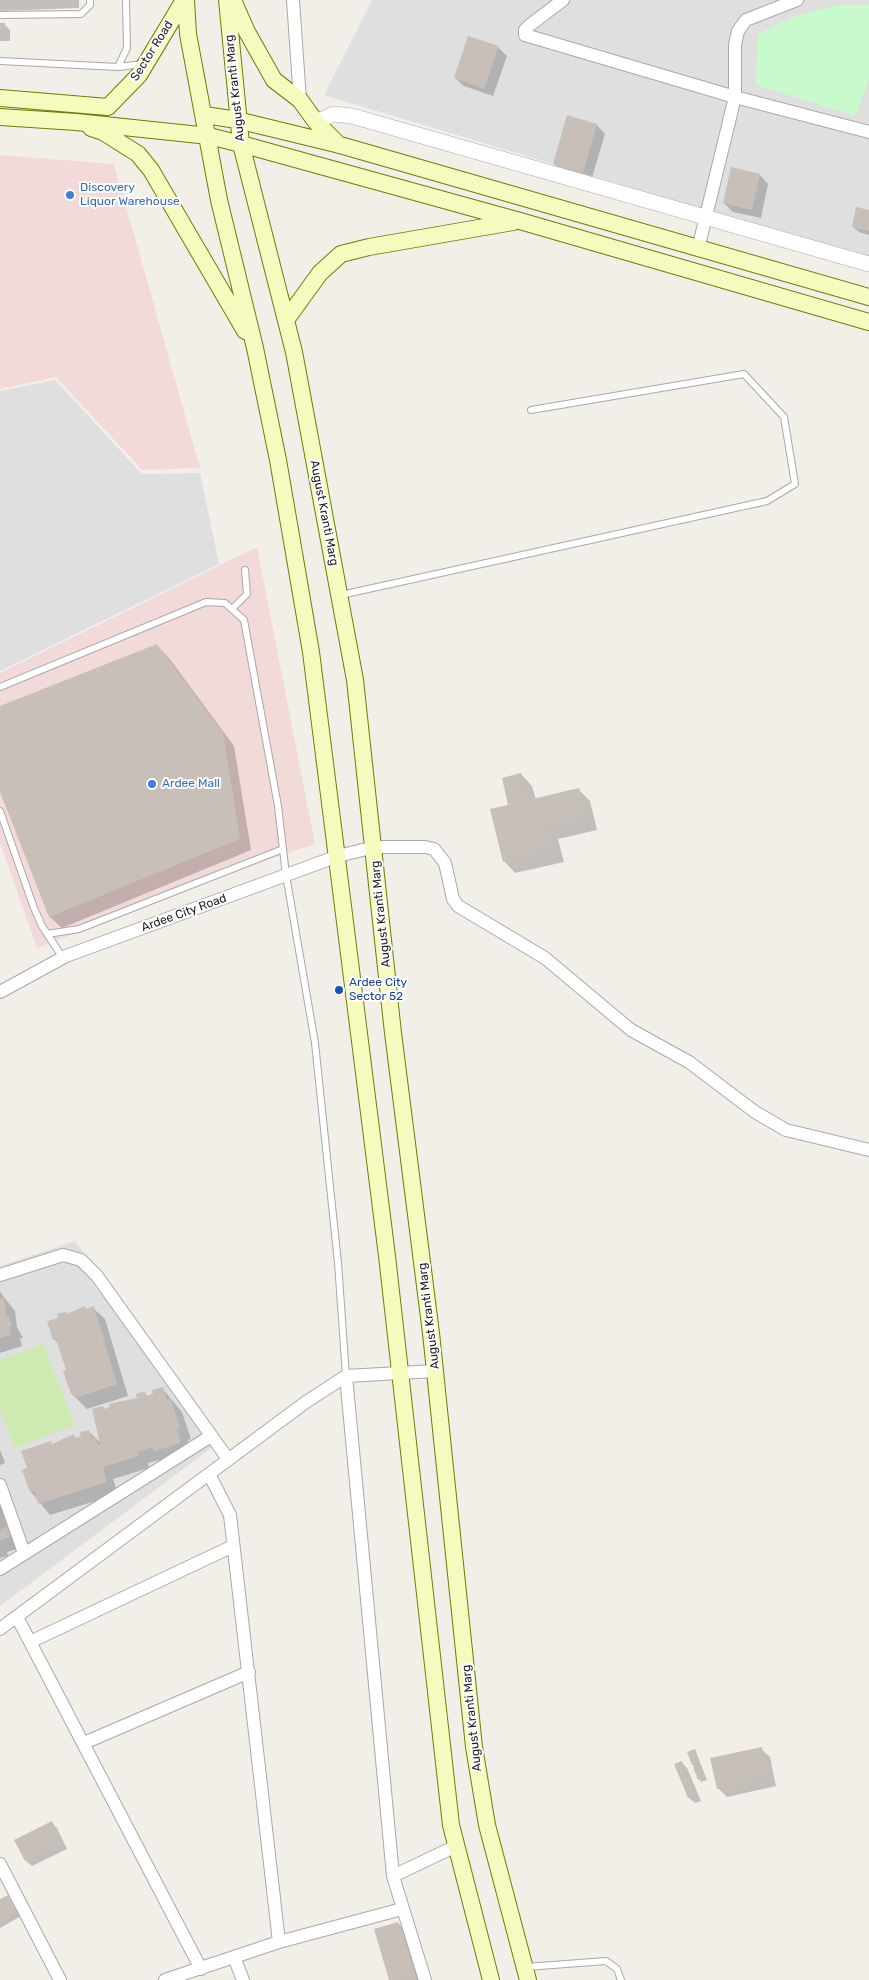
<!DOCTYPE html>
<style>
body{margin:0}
canvas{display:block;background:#f2efe9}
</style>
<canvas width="869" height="1980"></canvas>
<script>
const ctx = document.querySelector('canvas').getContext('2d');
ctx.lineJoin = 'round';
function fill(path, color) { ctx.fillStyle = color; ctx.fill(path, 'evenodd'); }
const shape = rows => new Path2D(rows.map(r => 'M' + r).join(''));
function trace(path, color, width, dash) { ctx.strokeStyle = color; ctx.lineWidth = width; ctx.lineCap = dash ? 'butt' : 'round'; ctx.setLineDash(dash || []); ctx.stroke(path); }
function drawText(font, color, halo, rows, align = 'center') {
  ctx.font = font + ' Rubik,sans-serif'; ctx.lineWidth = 4; ctx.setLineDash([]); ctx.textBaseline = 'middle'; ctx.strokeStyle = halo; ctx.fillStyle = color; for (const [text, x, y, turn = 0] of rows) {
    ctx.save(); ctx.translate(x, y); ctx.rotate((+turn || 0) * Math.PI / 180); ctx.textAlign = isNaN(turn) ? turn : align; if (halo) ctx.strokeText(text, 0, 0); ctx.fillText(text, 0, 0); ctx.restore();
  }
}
const residential = shape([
 [372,0,869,0,869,259,324,95],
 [55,380,142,474,200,473,219,564,0,671,0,391],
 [75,1241,222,1440,0,1606,0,1266]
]);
const commercial = shape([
 [0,155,114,164,200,468,142,470,56,377,0,389],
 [257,547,315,844,263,861,37,948,0,843,0,673]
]);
const grass = shape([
 [43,1343,75,1425,15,1448,0,1410,0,1360]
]);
const park = shape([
 [837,5,869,5,869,78,856,116,756,85,758,34,790,18]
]);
const shadow = shape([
 [0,0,79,0,79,8,0,11],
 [0,25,5,25,10,30,10,41,0,41],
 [498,47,507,56,493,96,464,86,455,78],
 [597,125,605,134,591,181,563,173,554,164],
 [760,175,768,184,761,218,733,212,724,203],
 [869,211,869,235,859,232,853,227],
 [157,646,169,658,234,746,251,850,62,928,50,917,0,789,0,707],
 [521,774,532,786,536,800,579,790,590,801,597,830,558,839,564,862,515,873,504,861,510,806],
 [0,1292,15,1311,17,1327,23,1338,20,1338,22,1346,0,1353],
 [84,1307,87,1310,93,1308,105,1319,128,1396,87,1409,72,1394,68,1371,59,1344,54,1339,60,1318],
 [162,1388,182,1412,191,1439,188,1440,192,1454,166,1462,163,1459,148,1463,149,1468,113,1479,118,1494,50,1515,31,1492,28,1469,53,1445,74,1436,77,1439,88,1431,102,1444,105,1410,138,1399,144,1393,148,1397],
 [0,1450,5,1463,0,1465],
 [0,1486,21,1548,7,1552,8,1556,0,1558],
 [761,1749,770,1757,776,1786,727,1797,718,1788],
 [695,1750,707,1780,701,1782,693,1764],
 [681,1762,687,1768,701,1801,695,1803,689,1798,675,1765],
 [52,1823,57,1828,67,1849,32,1866,26,1861,16,1840],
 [7,1896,21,1916,0,1928,0,1900],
 [398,1923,407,1932,420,1980,390,1980,375,1929]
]);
const building = shape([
 [0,23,5,23,5,36,0,36],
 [468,36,499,46,484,89,454,78],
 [567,115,597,124,583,173,553,164],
 [731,167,760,174,752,210,723,203],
 [856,207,869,210,869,231,852,227],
 [157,644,223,733,240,839,49,917,0,792,0,706],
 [521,773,528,800,579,788,586,818,547,827,553,850,503,862,490,809,508,805,502,778],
 [4,1298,7,1317,9,1317,12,1326,9,1327,11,1335,0,1338,0,1299],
 [85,1306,86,1309,94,1306,117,1384,75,1398,73,1394,71,1394,63,1371,66,1370,56,1339,53,1340,47,1321,58,1318,57,1314,66,1312,67,1314],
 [163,1387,167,1400,171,1399,180,1428,177,1429,181,1443,154,1451,152,1447,137,1452,139,1456,103,1467,107,1482,38,1504,34,1491,30,1492,22,1470,27,1468,21,1451,51,1441,52,1444,74,1434,75,1438,81,1436,80,1432,89,1430,92,1439,95,1438,98,1445,100,1444,92,1409,103,1406,104,1409,110,1407,109,1404,137,1398,136,1394,145,1391,146,1396,153,1394,152,1390],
 [7,1526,10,1537,0,1540,0,1530],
 [762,1747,768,1778,717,1789,710,1758],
 [695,1749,700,1762,692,1765,687,1752],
 [682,1761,696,1795,688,1798,674,1764],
 [701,1765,705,1778,698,1780,693,1767],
 [52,1821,63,1843,25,1861,14,1840],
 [8,1895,16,1910,0,1920,0,1899],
 [398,1922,413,1974,389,1980,374,1929]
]);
const service = shape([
 [0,15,81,14,90,5,90,0],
 [0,61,118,67,143,64],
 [118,67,127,48,126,0],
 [341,595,767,501,795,484,784,417,744,374,531,410],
 [232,609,247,594,245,570],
 [0,687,206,602,225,603,244,620,278,806,286,875,315,1043,338,1263,346,1376],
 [0,811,34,908,42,926,63,958],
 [47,934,79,929,283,849],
 [526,1967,606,1961,617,1969,621,1980]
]);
const minor = shape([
 [293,0,300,100],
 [563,0,530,25,525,30,525,35,735,97,869,132],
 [698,249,735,97,735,45,738,31,746,20,797,0],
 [0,992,66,956,338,856,375,847,425,847,434,849,445,863,453,899,458,906,545,958,631,1030,689,1062,755,1112,786,1130,869,1150],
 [0,1275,63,1255,81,1260,97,1276,228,1459],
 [346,1376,393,1876,425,1980],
 [209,1474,230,1515,279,1942],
 [0,1485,24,1553],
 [0,1569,211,1436],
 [17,1617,201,1969],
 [0,1629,306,1402,346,1376,435,1371],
 [30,1642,233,1546],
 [84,1743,249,1672],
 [0,1864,60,1980],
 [393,1876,456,1846],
 [234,1957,243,1980],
 [165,1980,279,1942,402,1909]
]);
const tertiary = shape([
 [316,122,334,114,352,116,869,264]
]);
const secondary = shape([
 [186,0,188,34,219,200,255,348,278,460,311,652,387,1256,451,1825,491,1980],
 [227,0,241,144,294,352,355,680,393,1033,431,1333,474,1747,487,1825,528,1980],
 [233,0,247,32,274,80,300,100,316,122,339,145],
 [0,98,108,107,139,75,184,0],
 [205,115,237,120,340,145,869,297],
 [0,117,76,122,209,136,241,144,520,221,869,322],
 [91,128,103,132,138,154,151,170,245,331],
 [286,320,320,273,341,254,369,247,513,222]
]);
const markers = [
 [70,195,5,"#3f7fe0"],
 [152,784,5,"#3f7fe0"],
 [339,990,5,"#1a4fb4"]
];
const streetNames = [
 ["Sector Road",152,51,-58],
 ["August Kranti Marg",235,88,-96],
 ["August Kranti Marg",324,513,79],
 ["Ardee City Road",184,913,-20],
 ["August Kranti Marg",381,914,-96],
 ["August Kranti Marg",429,1316,-97],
 ["August Kranti Marg",472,1718,-96]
];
const shopNames = [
 ["Discovery",80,188],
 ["Liquor Warehouse",80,202],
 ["Ardee Mall",162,784]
];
const transitNames = [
 ["Ardee City",349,983],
 ["Sector 52",349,997]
];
fill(residential, '#e0dfdf');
fill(commercial, '#f2dad9');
fill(grass, '#cdebb0');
fill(park, '#c8facc');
fill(shadow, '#0003');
fill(building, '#c7bfb8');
trace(service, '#a9a9a9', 8);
trace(minor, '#a9a9a9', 14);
trace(tertiary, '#a9a9a9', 16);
trace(secondary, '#707d05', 18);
trace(service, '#fff', 6);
trace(minor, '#fff', 12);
trace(tertiary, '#fff', 15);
trace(secondary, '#f7fabf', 16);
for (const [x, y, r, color] of markers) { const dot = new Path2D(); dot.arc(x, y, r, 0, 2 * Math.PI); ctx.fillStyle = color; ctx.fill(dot); trace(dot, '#fff', 2); }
drawText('12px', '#222', '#fff', streetNames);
drawText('12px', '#366cbe', '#fff', shopNames, 'left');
drawText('12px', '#164399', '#fff', transitNames, 'left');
</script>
